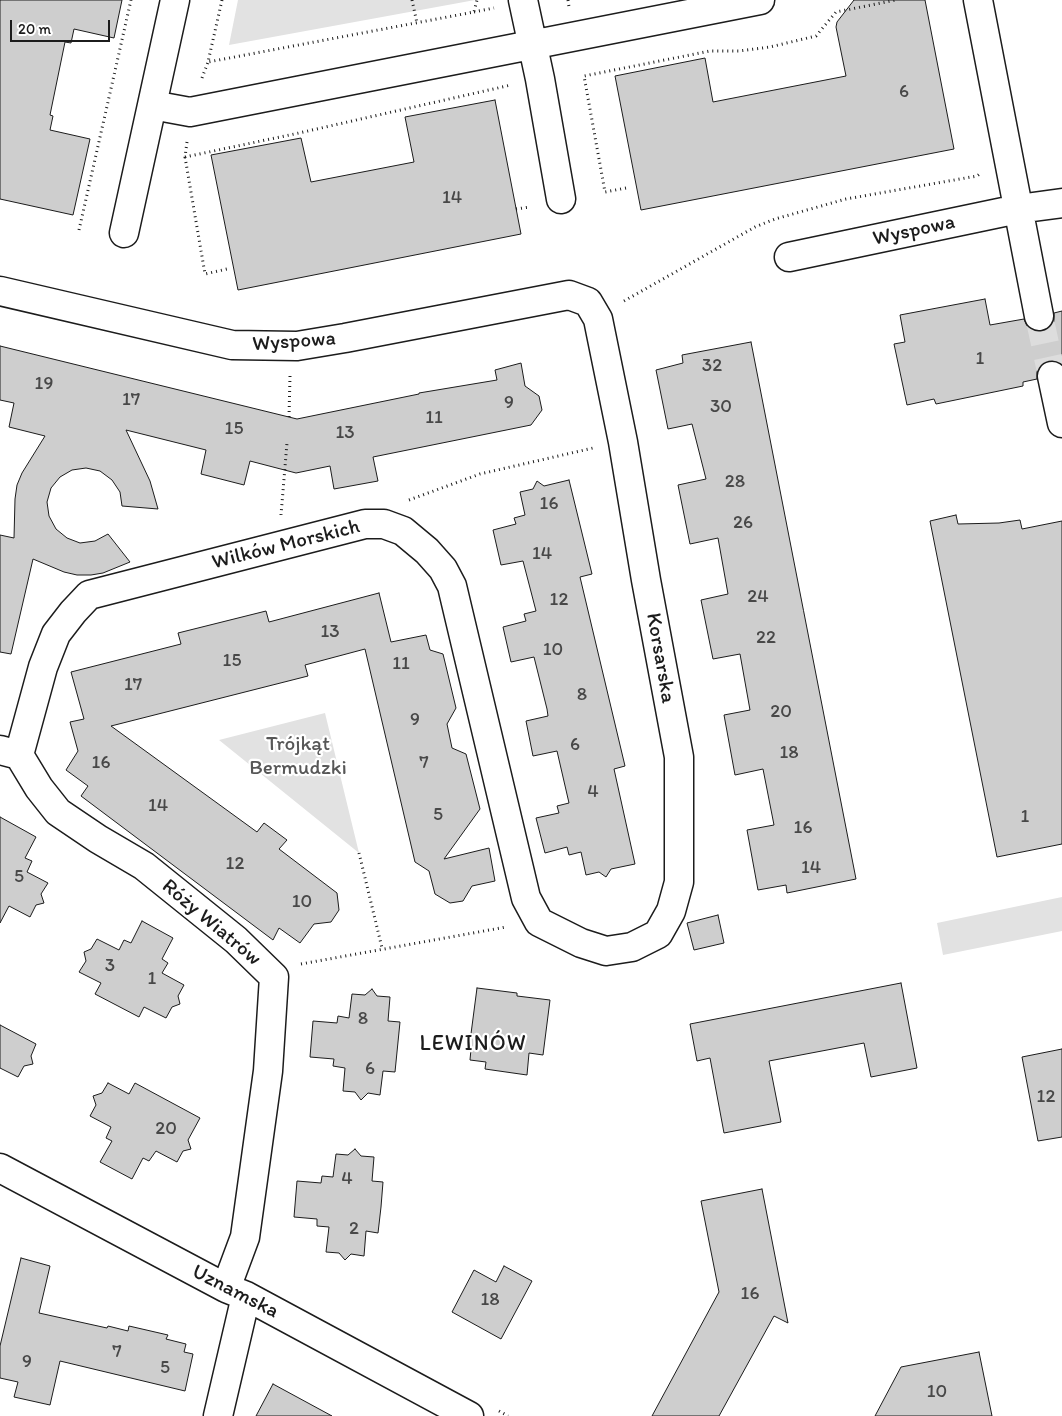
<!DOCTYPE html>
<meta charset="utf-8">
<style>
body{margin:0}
#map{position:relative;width:1062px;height:1416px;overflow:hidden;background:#fff;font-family:Itim,sans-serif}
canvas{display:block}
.scale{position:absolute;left:10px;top:20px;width:100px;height:22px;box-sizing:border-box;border:2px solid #1c1c1c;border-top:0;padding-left:6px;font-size:15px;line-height:18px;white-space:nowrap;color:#1c1c1c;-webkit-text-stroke:4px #fff;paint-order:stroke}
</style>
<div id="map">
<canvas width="1062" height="1416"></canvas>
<div class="scale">20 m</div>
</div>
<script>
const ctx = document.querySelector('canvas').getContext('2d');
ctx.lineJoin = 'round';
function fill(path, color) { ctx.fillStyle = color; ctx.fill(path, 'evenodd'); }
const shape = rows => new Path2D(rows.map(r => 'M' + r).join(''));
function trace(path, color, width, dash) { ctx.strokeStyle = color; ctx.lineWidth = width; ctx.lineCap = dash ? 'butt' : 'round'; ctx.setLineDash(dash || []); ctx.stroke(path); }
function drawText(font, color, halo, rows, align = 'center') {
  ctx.font = font + ' Itim,sans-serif'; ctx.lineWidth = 4.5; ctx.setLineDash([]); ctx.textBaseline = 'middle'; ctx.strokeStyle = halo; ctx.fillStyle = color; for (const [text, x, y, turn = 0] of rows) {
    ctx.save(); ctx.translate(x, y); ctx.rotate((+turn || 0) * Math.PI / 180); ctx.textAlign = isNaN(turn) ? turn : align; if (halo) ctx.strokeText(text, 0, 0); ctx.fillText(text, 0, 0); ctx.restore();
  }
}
const green = shape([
 [238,0,475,0,229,45],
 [325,713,359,853,219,740],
 [1062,897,1062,931,943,955,937,923]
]);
const building = shape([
 [0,0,122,0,114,38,74,29,71,43,65,42,50,115,53,116,50,130,90,139,73,215,0,199,0,0],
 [854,0,925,0,954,149,641,210,615,76,705,58,713,102,846,76,836,27,837,22,854,0],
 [495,100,521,234,238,290,211,155,301,138,311,182,414,162,405,117,495,100],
 [985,299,990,325,1024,319,1027,326,1033,331,1042,331,1050,327,1054,322,1054,313,1062,311,1062,364,1056,361,1049,361,1042,364,1037,371,1037,379,1023,382,1023,386,936,404,934,399,907,405,894,344,905,342,900,315,985,299],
 [751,342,856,879,787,893,786,885,758,890,747,830,774,825,763,769,735,775,724,715,750,710,740,654,713,659,701,600,728,594,718,538,690,544,678,485,706,479,692,424,668,429,656,370,683,363,682,355,751,342],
 [0,346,297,419,419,394,419,393,497,380,495,370,521,363,525,386,539,396,542,410,531,425,373,457,378,481,334,489,330,466,296,473,250,461,244,485,201,474,206,450,126,430,150,481,158,509,122,506,120,492,112,480,100,471,86,468,72,470,60,477,51,488,47,502,49,516,56,529,67,538,80,543,95,541,108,534,130,562,103,573,91,575,77,575,64,572,33,559,11,654,0,652,0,535,14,538,15,499,17,485,22,473,45,436,9,427,14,403,0,400,0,346],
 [569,480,592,574,580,577,625,766,614,769,635,864,611,869,606,877,599,872,586,875,581,852,569,855,567,847,545,853,536,818,559,813,557,806,569,803,557,751,533,756,526,721,548,716,547,709,534,657,511,662,503,627,526,621,524,614,536,611,523,561,501,565,493,530,516,524,514,518,525,515,520,492,533,489,537,481,544,486,569,480],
 [956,515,958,524,999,523,1020,520,1022,529,1062,521,1062,844,997,857,930,521,956,515],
 [379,593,391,642,426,635,430,650,443,654,456,708,447,724,452,748,466,754,480,809,444,859,489,848,495,881,472,886,463,901,450,903,435,894,429,871,415,862,365,649,305,665,308,676,111,726,257,832,264,823,287,840,279,849,337,893,339,910,331,922,314,924,300,943,279,928,273,940,81,796,88,786,66,770,78,751,70,722,84,719,71,672,181,644,178,633,266,611,269,622,379,593],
 [0,817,36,837,25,858,32,861,27,872,48,883,41,894,44,903,36,905,30,917,9,906,0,923,0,817],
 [718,915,724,943,694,950,687,923,718,915],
 [142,921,173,938,162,959,168,963,162,973,184,985,178,996,180,1004,172,1007,166,1018,144,1007,139,1017,95,994,101,983,79,972,86,961,84,952,91,949,97,939,119,950,124,940,131,943,142,921],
 [901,983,917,1068,871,1077,864,1043,769,1061,781,1122,724,1133,710,1058,697,1061,690,1024,901,983],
 [477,988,517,993,517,996,550,1000,543,1055,529,1053,527,1075,485,1069,486,1062,470,1060,471,1049,469,1049,477,988],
 [372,989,377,996,390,997,388,1021,400,1022,395,1072,383,1071,380,1095,368,1093,361,1100,355,1092,343,1091,345,1068,333,1066,334,1059,310,1057,313,1021,337,1023,338,1016,349,1018,352,994,365,995,372,989],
 [0,1025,36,1044,31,1056,33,1064,24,1066,18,1077,0,1068,0,1025],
 [1062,1049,1062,1137,1038,1141,1022,1057,1062,1049],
 [108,1083,129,1094,135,1083,200,1118,188,1140,191,1149,183,1151,177,1162,156,1151,149,1161,143,1158,132,1179,100,1162,112,1141,106,1138,111,1127,90,1116,96,1105,93,1096,102,1093,108,1083],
 [355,1149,361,1156,374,1157,372,1181,383,1182,381,1207,378,1233,366,1231,364,1256,351,1254,345,1260,339,1253,326,1252,329,1227,317,1226,317,1219,294,1217,297,1181,321,1183,322,1176,333,1177,336,1154,348,1155,355,1149],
 [762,1189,788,1323,774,1316,719,1416,652,1416,719,1292,701,1201,762,1189],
 [21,1258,50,1266,39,1313,107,1328,108,1326,128,1331,129,1326,168,1335,166,1339,186,1344,184,1352,193,1354,185,1391,60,1361,50,1405,14,1397,18,1382,0,1378,0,1346,21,1258],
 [504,1266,532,1281,501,1339,452,1312,474,1270,496,1282,504,1266],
 [979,1352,992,1416,875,1416,901,1367,979,1352],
 [273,1384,332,1416,256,1416,273,1384]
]);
const minorTunnel = shape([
 [1039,316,1052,376]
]);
const path = shape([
 [222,0,208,62,474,12,477,0],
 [412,0,417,23],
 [568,0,569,7],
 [474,12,494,8],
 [202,78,208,62],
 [187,142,185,157,299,133,511,85],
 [185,157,205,274,227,269],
 [626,188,605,192,584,76,710,51,739,51,770,47,816,36,836,12,896,0],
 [516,209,530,207],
 [79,230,131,0],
 [624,301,755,227,775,219,846,199,977,176,981,173],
 [289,417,290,376],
 [409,500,480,474,593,448],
 [281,515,287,443],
 [359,853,382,948],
 [301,964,506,927],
 [499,1411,508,1416]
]);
const minor = shape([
 [523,0,540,79,561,199],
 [978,0,1039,316],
 [152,105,190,112,760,0],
 [124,233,175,0],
 [789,257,1018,209,1062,203],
 [0,291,232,345,297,346,345,338,569,295,588,302,598,319,623,442,646,580,679,757,679,882,671,911,658,934,632,947,606,951,581,943,539,922,526,898,452,586,443,569,427,551,403,531,384,524,365,524,89,595,73,612,56,634,43,667,19,755],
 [1052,376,1062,423],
 [0,750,19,755,39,788,58,812,98,839,144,866,236,940,274,977,268,1071,245,1237,226,1288],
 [0,1168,226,1288,246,1296,469,1416],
 [218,1416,246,1296]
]);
const numberNames = [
 ["6",904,92],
 ["14",452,198],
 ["1",980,359],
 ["32",712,366],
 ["19",44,384],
 ["17",131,400],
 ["9",509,403],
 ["30",721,407],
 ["11",434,418],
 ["15",234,429],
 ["13",345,433],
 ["28",735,482],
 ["16",549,504],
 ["26",743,523],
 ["14",542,554],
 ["24",758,597],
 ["12",559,600],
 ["13",330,632],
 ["22",766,638],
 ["10",553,650],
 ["15",232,661],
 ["11",401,664],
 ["17",133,685],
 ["8",582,695],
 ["20",781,712],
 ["9",415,720],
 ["6",575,745],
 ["18",789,753],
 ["16",101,763],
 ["7",424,763],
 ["4",593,792],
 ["14",158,806],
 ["5",438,815],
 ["1",1025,817],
 ["16",803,828],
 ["12",235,864],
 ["14",811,868],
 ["5",19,877],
 ["10",302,902],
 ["3",110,966],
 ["1",152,979],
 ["8",363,1019],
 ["6",370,1069],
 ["12",1046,1097],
 ["20",166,1129],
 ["4",347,1179],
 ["2",354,1229],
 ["16",750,1294],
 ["18",490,1300],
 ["7",117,1352],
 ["9",27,1362],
 ["5",165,1368],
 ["10",937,1392]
];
const streetNames = [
 ["Wyspowa",914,231,-12],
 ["Wyspowa",294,342,-4],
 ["Wilków Morskich",286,545,-14],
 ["Korsarska",660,658,80],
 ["Róży Wiatrów",211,923,40],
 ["Uznamska",235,1292,27]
];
const parkNames = [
 ["Trójkąt",298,745],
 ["Bermudzki",298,769]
];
const neighbourhoodNames = [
 ["LEWINÓW",473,1044]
];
fill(green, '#e2e2e2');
fill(building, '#cecece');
trace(building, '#1c1c1c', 1);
trace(minorTunnel, '#ddd', 28, [28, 14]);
trace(minor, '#1c1c1c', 31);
trace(path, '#1c1c1c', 3, [1, 4]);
trace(minor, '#fff', 28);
drawText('19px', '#484848', null, numberNames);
drawText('21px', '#1c1c1c', '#fff', streetNames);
drawText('21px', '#575757', '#fff', parkNames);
ctx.letterSpacing = '1px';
drawText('22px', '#1c1c1c', '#fff', neighbourhoodNames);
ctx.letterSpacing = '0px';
</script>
